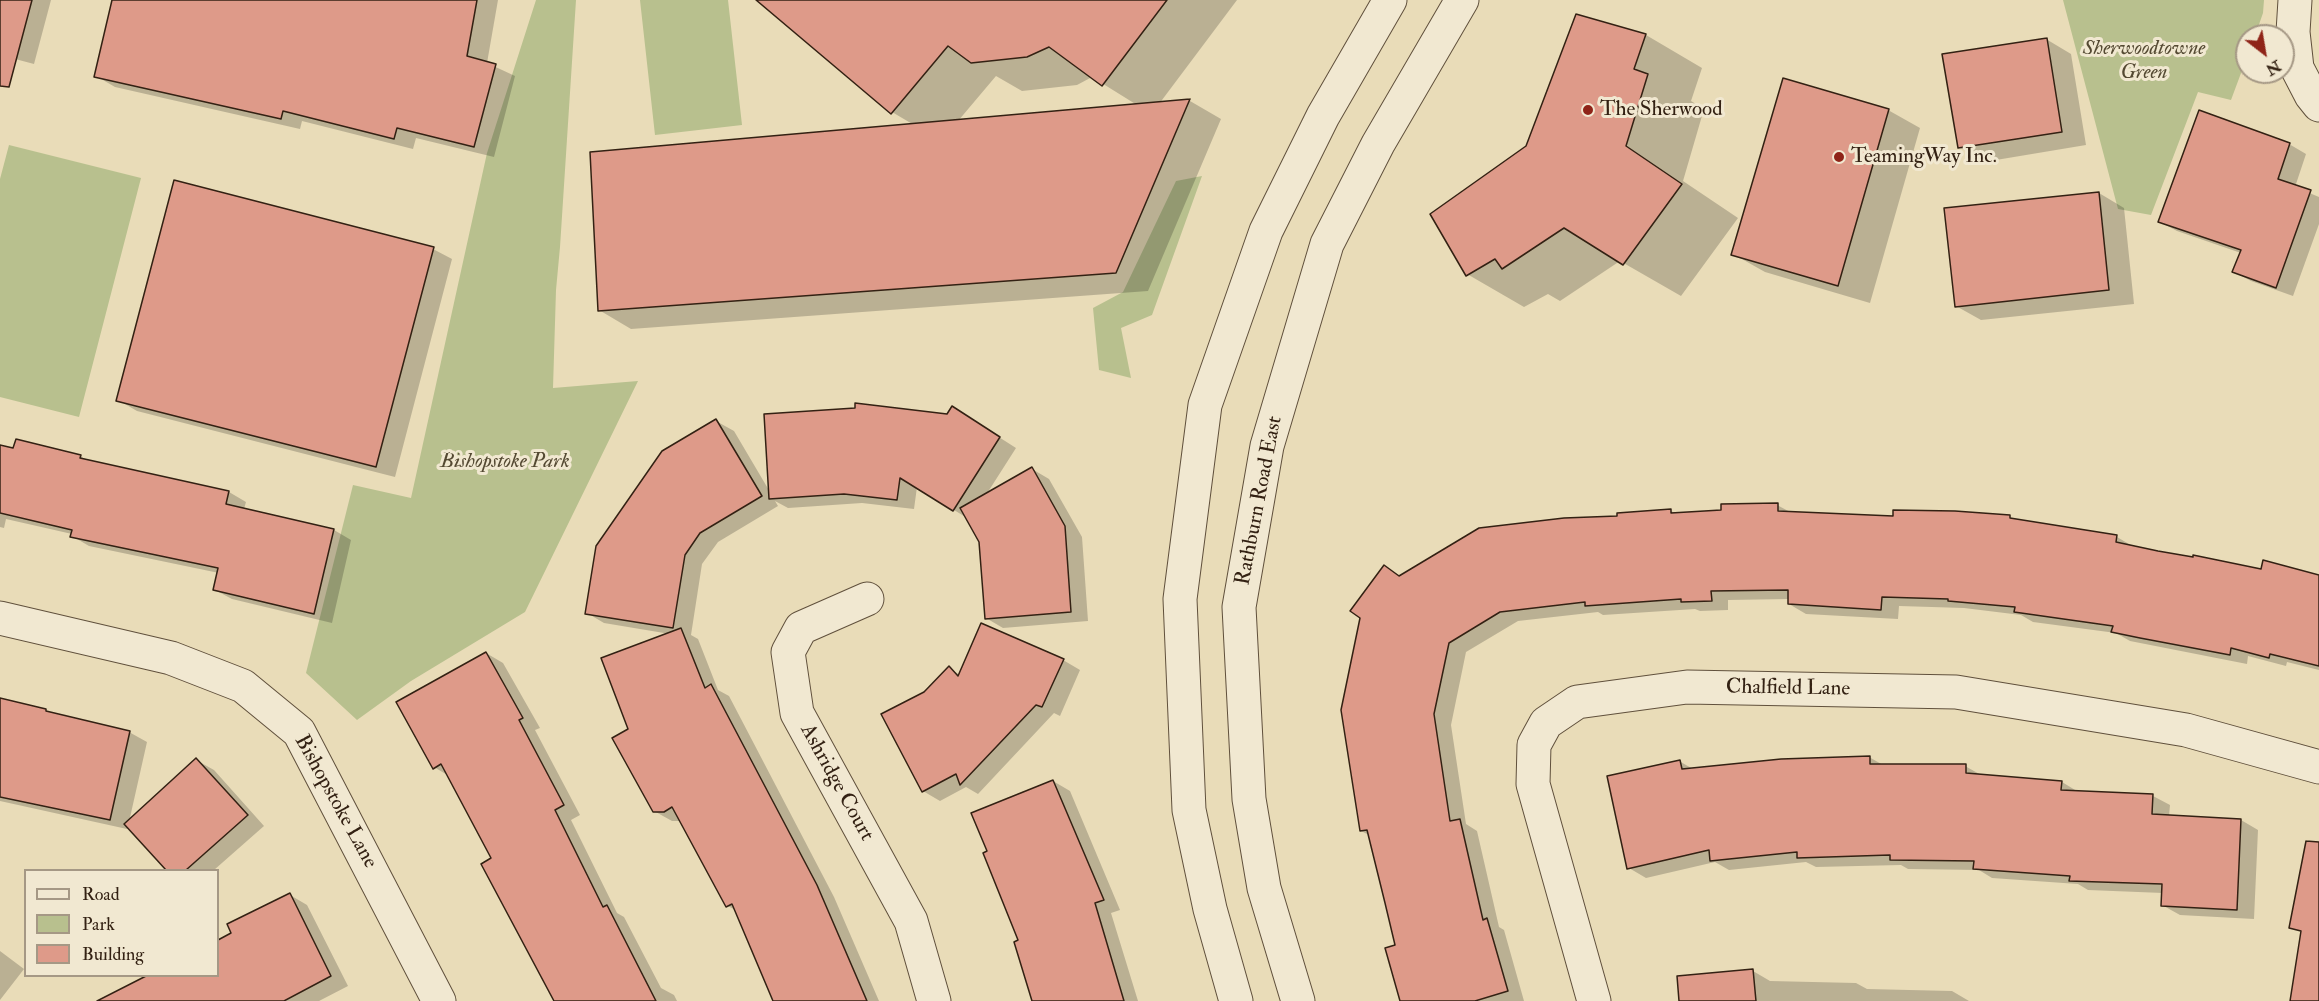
<!DOCTYPE html>
<style>
body{margin:0}
#map{position:relative;width:2319px;height:1001px;overflow:hidden;background:#e9dcb8;font-family:"IM FELL Double Pica",serif}
canvas{display:block}
.legend{position:absolute;left:24px;top:869px;width:195px;height:108px;box-sizing:border-box;background:#f1e8d1;border:2px solid #a59885;margin:0;padding:8px 10px;list-style:none;font-size:18px;color:#332113}
.legend li{display:flex;align-items:center;gap:12px;height:30px}
.legend b{width:30px;border:2px solid #a59885}
.north{position:absolute;left:2235px;top:24px;width:60px;height:60px;box-sizing:border-box;background:#f1e8d1;border:2px solid #a59885;border-radius:50%;rotate:149deg;font-size:16px;font-weight:700;line-height:24px;text-align:center;color:#332113}
.north::after{content:'';display:block;margin:auto;width:21px;height:27px;background:#8f2418;clip-path:polygon(50% 0,100% 100%,50% 72%,0 100%)}
</style>
<div id="map">
<canvas width="2319" height="1001"></canvas>
<ul class="legend">
<li><b style="height:8px;background:#f1e8d1"></b>Road</li>
<li><b style="height:16px;background:#b8c08e"></b>Park</li>
<li><b style="height:16px;background:#de9a89"></b>Building</li>
</ul>
<div class="north">N</div>
</div>
<script>
const ctx = document.querySelector('canvas').getContext('2d');
ctx.lineJoin = 'round';
function fill(path, color) { ctx.fillStyle = color; ctx.fill(path, 'evenodd'); }
const shape = rows => new Path2D(rows.map(r => 'M' + r).join(''));
function trace(path, color, width, dash) { ctx.strokeStyle = color; ctx.lineWidth = width; ctx.lineCap = dash ? 'butt' : 'round'; ctx.setLineDash(dash || []); ctx.stroke(path); }
function drawText(font, color, halo, rows, align = 'center') {
  ctx.font = font + ' "IM FELL Double Pica",serif'; ctx.lineWidth = 6; ctx.setLineDash([]); ctx.textBaseline = 'middle'; ctx.strokeStyle = halo; ctx.fillStyle = color; for (const [text, x, y, turn = 0] of rows) {
    ctx.save(); ctx.translate(x, y); ctx.rotate((+turn || 0) * Math.PI / 180); ctx.textAlign = isNaN(turn) ? turn : align; if (halo) ctx.strokeText(text, 0, 0); ctx.fillText(text, 0, 0); ctx.restore();
  }
}
const green = shape([
 [536,0,576,0,560,247,556,290,553,388,638,381,525,612,411,681,357,720,306,673,353,485,411,498,487,153],
 [640,0,728,0,742,125,655,135],
 [2063,0,2264,0,2263,13,2255,36,2247,36,2247,57,2231,100,2198,92,2151,215,2118,209],
 [9,145,141,178,79,417,0,397,0,179],
 [1202,176,1152,315,1121,328,1131,378,1099,370,1093,308,1123,292,1176,181]
]);
const shadow = shape([
 [0,0,51,0,34,64,0,55],
 [114,0,498,0,487,63,515,76,494,157,416,138,413,149,302,121,300,129,115,87,96,76],
 [758,0,1237,0,1159,104,1190,101,1221,119,1148,291,631,329,599,310,914,125,892,112],
 [996,76,1022,91,1077,85,1092,77,1137,105,958,121],
 [1646,35,1702,68,1691,101,1704,109,1683,181,1738,218,1681,296,1620,261,1560,301,1548,294,1524,307,1467,274,1527,147],
 [2046,39,2071,54,2086,145,1984,162,1959,147],
 [1888,110,1920,128,1870,303,1765,272,1733,254],
 [2289,144,2306,154,2295,187,2319,197,2319,224,2293,296,2251,281,2234,272,2241,253,2177,231,2160,222],
 [2099,193,2124,208,2134,304,1981,320,1956,306],
 [433,249,452,259,395,477,137,411,118,400],
 [969,418,1016,448,986,495,1032,469,1049,479,1082,537,1088,621,1003,628,986,618,981,541,967,518,917,487,914,509,862,503,788,508,775,501,778,506,718,542,702,564,691,635,698,639,718,690,729,696,834,897,879,1001,775,1001,737,911,728,906,682,821,672,821,654,811,630,730,670,634,604,623,587,613,716,421,734,431,770,492],
 [0,446,15,450,80,456,90,462,229,492,246,502,244,509,334,530,351,540,332,623,232,599,215,590,219,573,89,546,72,536,72,534,6,519,4,528,0,527],
 [1777,505,1792,513,1895,517,2010,517,2018,521,2117,537,2134,547,2262,571,2319,576,2319,670,2287,662,2286,666,2248,656,2247,664,2130,641,2116,633,2033,622,2021,615,1964,608,1899,606,1898,619,1806,614,1789,604,1789,599,1728,600,1728,610,1700,611,1695,609,1603,615,1598,612,1518,621,1466,652,1451,725,1466,824,1477,831,1499,927,1504,930,1524,1001,1402,1001,1397,946,1369,835,1361,831,1384,567,1401,576,1619,518,1671,511,1677,514,1723,512],
 [486,653,503,663,540,728,535,730,580,815,571,820,617,913,624,917,661,988,674,995,677,1001,555,1001,522,936,518,933,483,864,493,859,449,776,434,767],
 [1063,660,1080,670,1060,716,1054,713,978,794,966,787,940,801,923,791,925,693,949,668,960,675],
 [0,700,129,732,147,742,129,822,196,760,214,770,264,826,214,870,168,870,128,826,127,829,0,801],
 [1869,757,1883,765,1965,766,1983,776,2062,782,2080,793,2153,796,2170,805,2169,816,2241,820,2258,830,2254,919,2180,915,2162,905,2163,893,2088,890,2078,884,1992,878,1979,870,1908,869,1901,865,1816,867,1806,862,1729,870,1715,862,1646,878,1629,868,1679,761,1693,769],
 [1053,781,1070,791,1120,910,1111,913,1138,1001,1033,1001,1020,941],
 [290,895,307,905,348,986,319,1001,103,1001,218,976,218,942,233,934],
 [0,951,24,969,0,1000],
 [1753,971,1770,981,1856,983,1867,989,1952,991,1969,1001,1681,1001]
]);
const building = shape([
 [0,0,32,0,9,87,0,86,0,0],
 [112,0,477,0,467,56,496,64,474,147,397,128,394,139,283,111,281,119,94,77,112,0],
 [756,0,1167,0,1102,86,1049,47,1027,57,971,63,948,46,891,114,756,0],
 [1576,14,1646,34,1634,69,1648,74,1626,146,1682,184,1623,265,1564,228,1502,269,1495,259,1466,276,1430,214,1526,146,1576,14],
 [2047,38,2062,132,1958,148,1942,54,2047,38],
 [1783,78,1889,109,1838,286,1731,255,1783,78],
 [1190,99,1116,273,598,311,590,152,1190,99],
 [2199,110,2290,143,2278,179,2311,190,2276,288,2232,272,2241,250,2158,222,2199,110],
 [174,180,434,247,376,467,116,401,174,180],
 [2099,192,2109,290,1955,307,1944,208,2099,192],
 [855,403,947,414,952,406,1000,437,953,511,900,478,897,500,844,494,769,499,764,414,855,408,855,403],
 [716,419,762,496,700,533,685,555,673,628,585,614,596,546,662,451,716,419],
 [16,439,81,455,80,458,229,491,226,504,334,529,314,614,213,590,218,568,70,537,72,530,0,513,0,445,13,448,16,439],
 [1032,467,1065,526,1071,612,985,619,979,542,960,508,1032,467],
 [1778,503,1778,511,1893,516,1893,510,1955,511,2010,515,2010,518,2117,535,2116,542,2158,551,2193,557,2193,555,2261,569,2263,560,2319,575,2319,666,2270,654,2269,658,2231,648,2230,655,2140,638,2111,632,2113,626,2014,612,2015,607,1948,601,1948,599,1882,597,1881,610,1788,604,1788,590,1711,591,1712,601,1681,602,1681,599,1585,606,1585,602,1500,612,1449,643,1434,714,1450,821,1460,819,1483,920,1487,918,1508,991,1475,1001,1400,1001,1385,948,1395,945,1385,903,1367,830,1360,831,1341,710,1360,618,1350,611,1384,565,1399,576,1479,528,1564,518,1617,516,1617,513,1671,509,1671,513,1721,510,1721,504,1778,503],
 [981,623,1064,659,1042,707,1036,705,960,785,956,774,922,792,881,714,924,692,949,666,958,676,981,623],
 [681,628,705,688,711,684,817,885,867,1001,773,1001,732,904,726,907,672,807,664,812,653,812,612,738,628,729,601,658,681,628],
 [486,652,523,718,519,720,564,805,555,810,603,907,607,905,656,1001,554,1001,481,864,491,858,441,764,433,769,396,702,486,652],
 [0,698,46,709,46,711,130,731,110,820,0,797,0,698],
 [1870,756,1870,764,1966,764,1966,773,2062,781,2061,790,2153,794,2152,814,2241,819,2237,910,2161,906,2162,884,2069,881,2070,876,1973,869,1974,861,1890,860,1890,855,1797,858,1797,852,1710,861,1709,850,1627,869,1607,776,1680,760,1682,769,1781,759,1870,756],
 [196,758,248,815,186,870,166,870,124,824,196,758],
 [1053,780,1104,900,1095,903,1124,1001,1032,1001,1014,942,1018,940,983,853,987,851,971,813,1053,780],
 [2306,841,2319,842,2319,1001,2290,1001,2301,931,2289,928,2306,841],
 [290,893,331,976,284,1001,97,1001,148,975,218,975,218,940,231,933,227,924,290,893],
 [1753,969,1756,1001,1679,1001,1677,976,1753,969]
]);
const minor = shape([
 [2295,0,2293,32,2297,68,2311,95,2319,105],
 [867,599,801,628,788,652,797,713,911,921,934,1001],
 [0,618,171,658,243,686,299,732,439,1001],
 [1236,1001,1210,909,1189,810,1180,599,1205,405,1266,231,1323,116,1390,0],
 [1298,1001,1264,888,1249,799,1239,607,1267,446,1327,244,1378,144,1462,0],
 [1594,1001,1533,784,1534,745,1546,723,1577,702,1687,687,1956,692,2186,730,2319,767]
]);
const markers = [
 [1588,110,6,"#8f2418"],
 [1839,157,6,"#8f2418"]
];
const parkNames = [
 ["Sherwoodtowne",2144,49],
 ["Green",2144,73],
 ["Bishopstoke Park",505,462]
];
const poiNames = [
 ["The Sherwood",1600,110],
 ["TeamingWay Inc.",1851,157]
];
const streetNames = [
 ["Rathburn Road East",1260,501,-79],
 ["Chalfield Lane",1788,689,1],
 ["Ashridge Court",836,783,61],
 ["Bishopstoke Lane",335,802,61]
];
fill(green, '#b8c08e');
fill(shadow, '#0003');
fill(building, '#de9a89');
trace(building, '#332113', 1.5);
trace(minor, '#60503c', 35);
trace(minor, '#f1e8d1', 33);
for (const [x, y, r, color] of markers) { const dot = new Path2D(); dot.arc(x, y, r, 0, 2 * Math.PI); ctx.fillStyle = color; ctx.fill(dot); trace(dot, '#f1e8d1', 2); }
drawText('italic 21px', '#544932', '#f1e8d1', parkNames);
drawText('21px', '#332113', '#f1e8d1', poiNames, 'left');
drawText('21px', '#332113', '#f1e8d1', streetNames);
</script>
